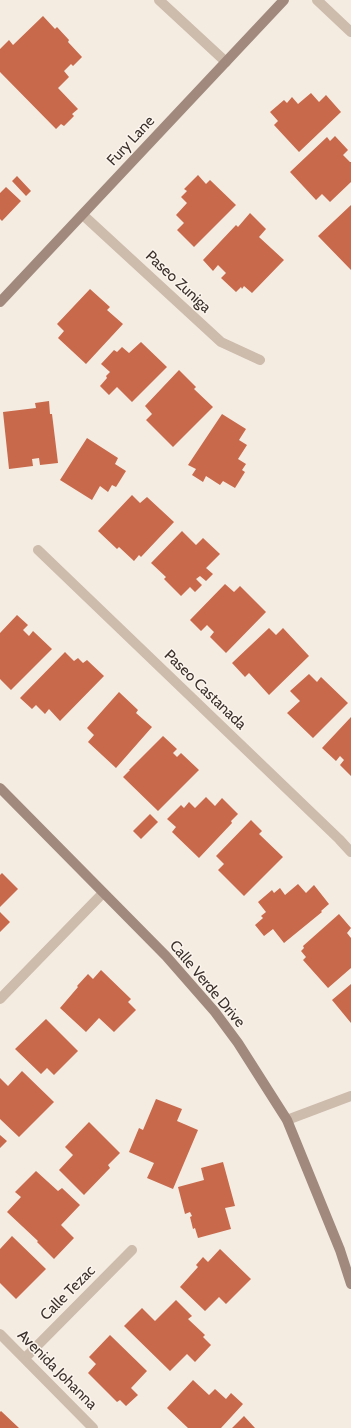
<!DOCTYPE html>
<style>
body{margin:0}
canvas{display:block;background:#f4ebe1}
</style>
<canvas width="351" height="1428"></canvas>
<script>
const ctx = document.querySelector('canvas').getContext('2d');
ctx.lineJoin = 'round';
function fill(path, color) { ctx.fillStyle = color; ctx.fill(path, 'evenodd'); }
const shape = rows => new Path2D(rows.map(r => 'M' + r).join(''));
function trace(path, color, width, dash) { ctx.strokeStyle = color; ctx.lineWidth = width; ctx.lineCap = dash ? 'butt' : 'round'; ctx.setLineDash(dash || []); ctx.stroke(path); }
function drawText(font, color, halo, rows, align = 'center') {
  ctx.font = font + ' Cabin,sans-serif'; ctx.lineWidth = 3; ctx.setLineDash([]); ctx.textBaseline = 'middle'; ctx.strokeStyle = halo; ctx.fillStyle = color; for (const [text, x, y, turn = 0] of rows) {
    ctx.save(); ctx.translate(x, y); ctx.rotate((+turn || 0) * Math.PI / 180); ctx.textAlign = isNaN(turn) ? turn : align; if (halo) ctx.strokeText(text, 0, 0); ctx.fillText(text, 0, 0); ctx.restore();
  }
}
const building = shape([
 [43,16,55,29,57,27,69,40,68,42,82,57,73,66,71,64,64,71,69,77,58,88,78,109,72,114,74,116,64,126,61,124,56,129,0,72,0,49,9,40,13,45],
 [311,93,319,102,326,95,341,112,299,152,274,125,278,121,270,112,284,100,287,103,292,97,298,104],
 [335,136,348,150,343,155,350,162,351,162,351,182,330,202,322,194,316,200,290,172,327,137,330,141],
 [198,175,206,184,210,180,236,205,194,247,177,230,184,223,176,215,187,203,181,197,187,191,184,189],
 [17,176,31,191,26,196,12,181],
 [6,187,21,201,2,221,0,219,0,193],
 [351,205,351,270,318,236],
 [250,213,266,229,259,237,284,260,252,293,244,286,242,289,241,287,236,292,221,278,226,273,218,265,213,271,203,260,236,225,238,227],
 [90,289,110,307,107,310,123,324,86,364,58,338,64,331,57,324],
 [141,342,167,367,132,402,117,387,109,395,100,386,107,378,106,376,110,372,101,364,114,350,117,352,122,347,129,353],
 [179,370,196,387,194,389,213,407,173,447,146,420,152,414,145,406],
 [49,401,50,414,52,414,58,463,40,465,39,458,32,459,33,466,9,469,3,412,36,408,35,403],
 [222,414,246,429,239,440,247,445,238,459,246,464,242,470,245,472,235,488,223,481,220,485,206,476,203,482,192,475,196,469,188,465],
 [87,438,118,458,115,464,126,471,116,487,112,485,108,492,100,486,92,500,60,480],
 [132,495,140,503,147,497,174,522,141,557,139,555,134,561,119,547,117,549,98,531],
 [182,531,196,545,203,538,220,554,206,568,213,574,206,581,200,576,196,579,202,585,195,592,190,587,181,596,164,579,166,577,151,563],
 [225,584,234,592,240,586,266,612,226,653,210,637,214,632,207,625,201,631,190,620],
 [17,615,28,625,23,630,29,636,33,631,52,649,11,690,0,679,0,633],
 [269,628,276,635,283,628,309,656,269,695,249,673,245,677,232,663],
 [65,652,74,661,78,658,83,663,87,660,104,676,60,721,49,709,45,714,36,705,32,709,20,698],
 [309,674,317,682,321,677,348,703,313,738,287,713,300,701,290,691],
 [119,692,138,710,136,713,152,727,116,768,88,742,94,735,87,728],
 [351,717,351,776,340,765,344,760,340,756,336,761,322,748],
 [163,736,177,749,173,753,177,757,181,753,199,770,158,811,123,777,130,770,129,770],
 [206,797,215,806,222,798,238,814,231,821,232,823,199,858,172,832,176,827,167,819,181,805,184,808,189,802,195,808],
 [150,814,158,822,141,839,133,831],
 [251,820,262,831,259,834,283,857,244,896,218,870,224,864,216,856],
 [2,873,18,889,0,907,0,875],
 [298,884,306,893,314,885,329,904,321,911,322,912,284,943,273,929,264,936,255,925,263,918,261,916,266,912,258,902,272,890,274,893,280,888,285,895],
 [0,912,10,922,0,932],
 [339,914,351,928,347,933,351,938,351,968,328,988,303,960,306,957,301,951,304,948,303,946],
 [101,970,131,999,128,1002,136,1010,114,1032,99,1018,86,1032,60,1008,78,987,77,986,88,974,93,979],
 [351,984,351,1023,332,1000],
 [46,1019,78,1051,54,1075,47,1068,41,1074,15,1049],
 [22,1071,54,1102,19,1137,0,1119,0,1078,8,1086],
 [156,1099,182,1109,177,1121,198,1130,173,1189,147,1178,154,1163,129,1152,139,1128,143,1130],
 [89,1122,120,1153,108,1165,110,1168,84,1195,59,1170,73,1155,65,1147],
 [0,1135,7,1141,0,1148],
 [223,1162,235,1206,225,1208,231,1229,198,1238,195,1228,193,1229,190,1217,192,1216,190,1212,185,1214,178,1187,204,1180,201,1168],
 [36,1171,58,1191,62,1188,80,1205,61,1225,74,1238,54,1259,37,1242,38,1241,7,1212,21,1197,15,1192],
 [12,1236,46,1269,16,1299,0,1283,0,1249],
 [220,1249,251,1279,226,1304,219,1297,205,1311,180,1287,198,1267,196,1265,203,1257,208,1262],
 [176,1300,192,1316,188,1319,205,1335,203,1337,211,1345,195,1362,187,1354,170,1371,124,1326,142,1308,155,1321],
 [110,1335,147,1371,131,1388,138,1395,126,1406,120,1400,117,1402,88,1373,96,1364,89,1357],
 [193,1380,209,1395,215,1389,226,1399,231,1393,243,1404,221,1428,188,1428,167,1408],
 [1,1411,19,1428,0,1428,0,1412],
 [244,1416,255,1428,232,1428]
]);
const street = shape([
 [159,0,226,62],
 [317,0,351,32],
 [83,215,221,342,260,360],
 [38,550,339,839,351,852],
 [0,999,103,893],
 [287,1120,351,1096],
 [0,1334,93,1428],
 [25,1358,132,1250]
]);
const secondary = shape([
 [0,302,284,0],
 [0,788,166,956,215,1012,238,1043,287,1120,340,1250,351,1284]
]);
const streetNames = [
 ["Fury Lane",131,141,-47],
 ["Paseo Zuniga",178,282,43],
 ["Paseo Castanada",205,690,44],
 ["Calle Verde Drive",207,984,50],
 ["Calle Tezac",68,1293,-45],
 ["Avenida Johanna",57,1370,45]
];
fill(building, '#c8694b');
trace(street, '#cdbbac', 10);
trace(secondary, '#a18a7d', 10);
drawText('15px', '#3b302b', '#fbf5ee', streetNames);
</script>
